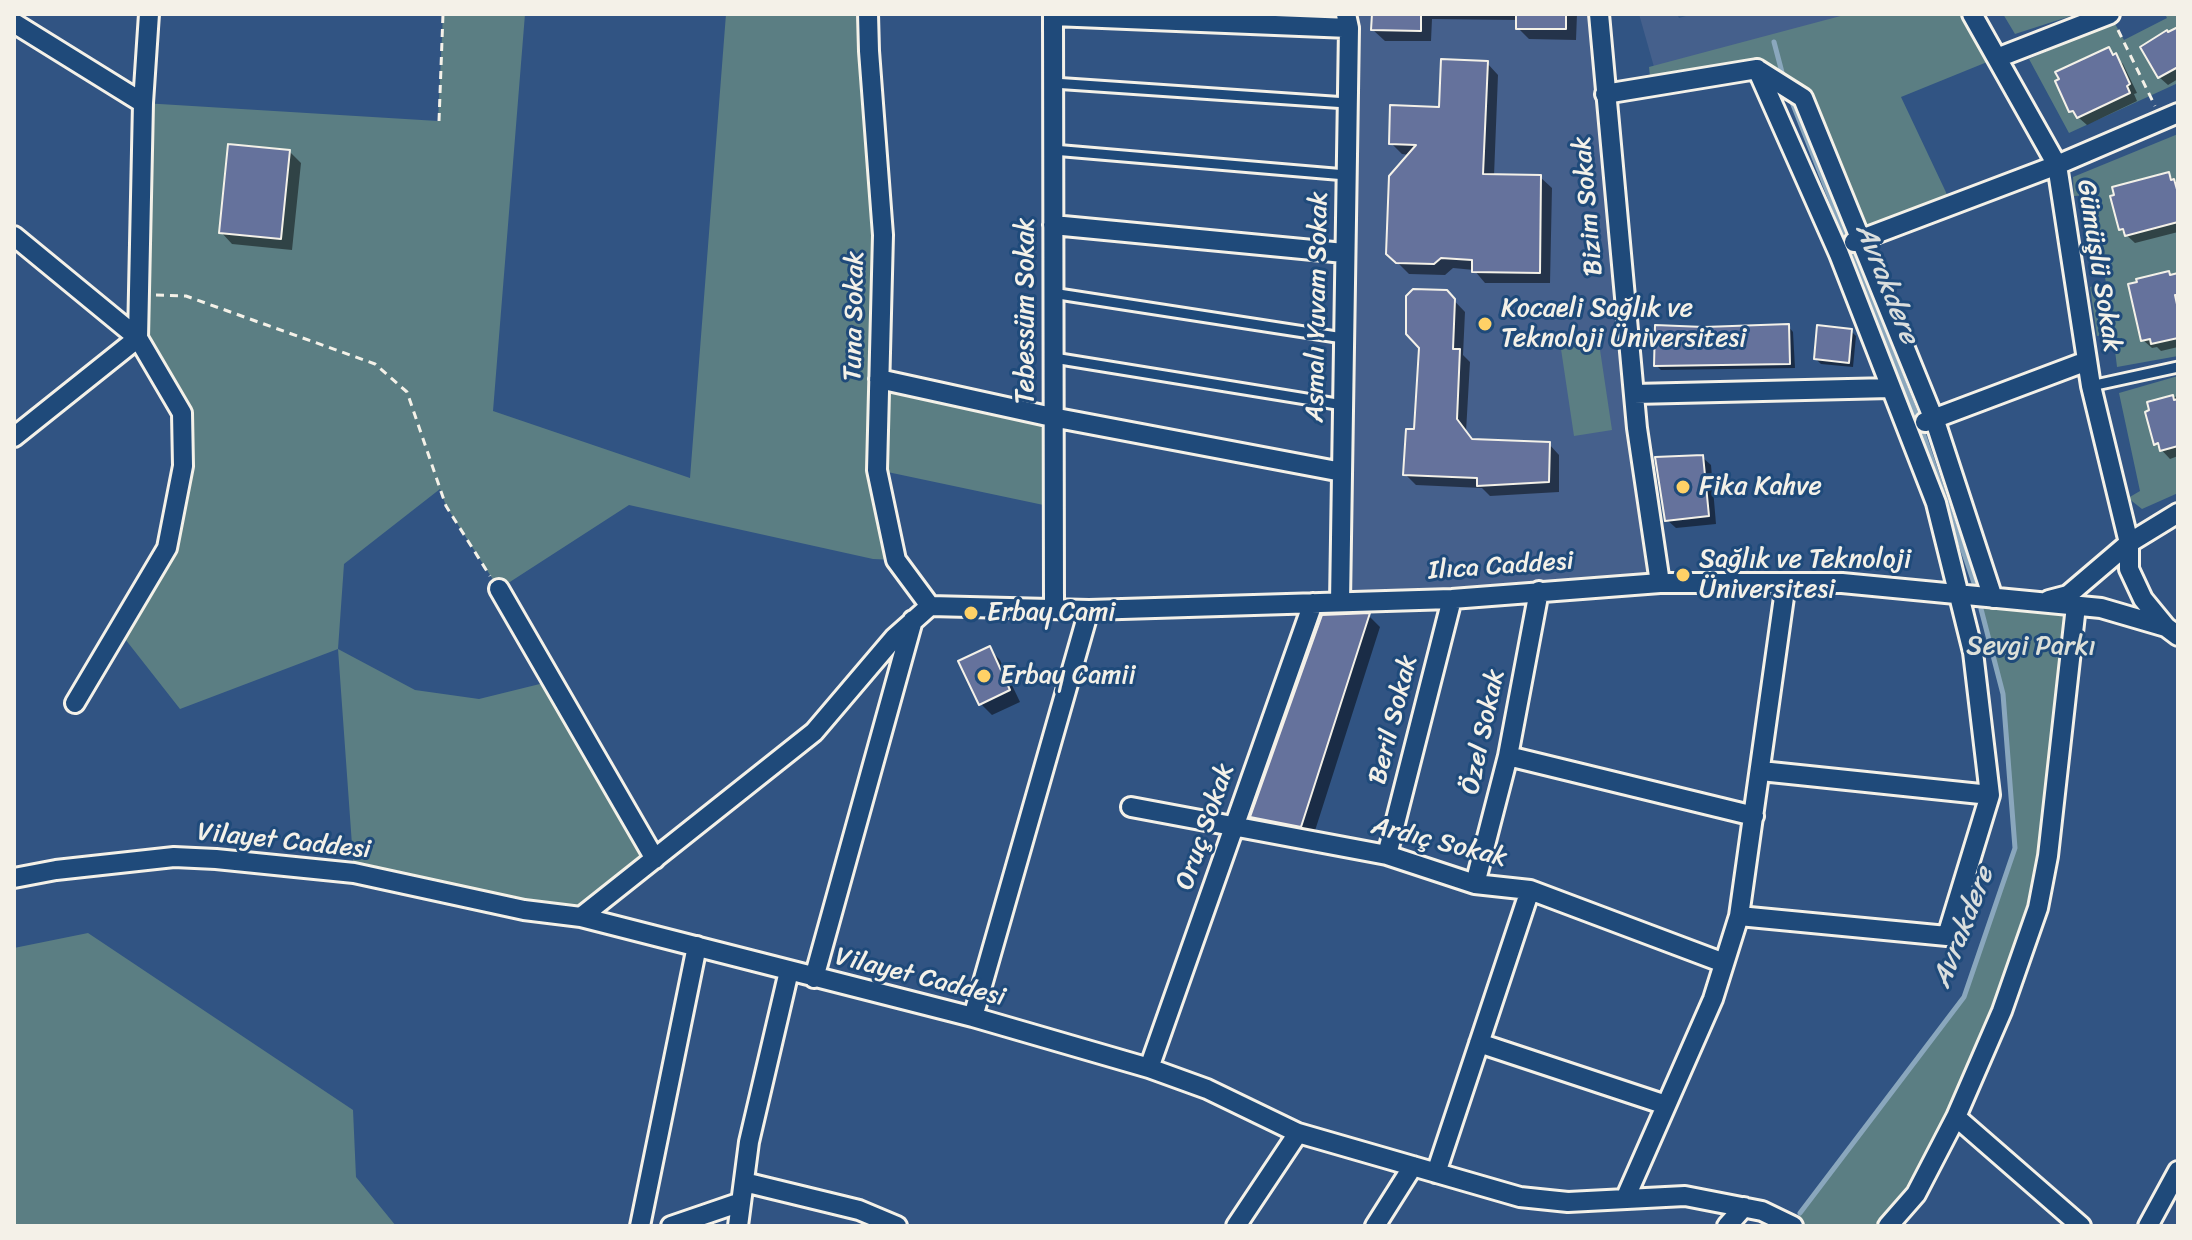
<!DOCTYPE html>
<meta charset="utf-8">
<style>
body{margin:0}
#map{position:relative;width:2192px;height:1240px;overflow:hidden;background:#315483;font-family:Sriracha,sans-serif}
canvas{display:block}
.frame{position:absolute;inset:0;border:16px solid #f4f1e8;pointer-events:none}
</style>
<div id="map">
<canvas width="2192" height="1240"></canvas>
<div class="frame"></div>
</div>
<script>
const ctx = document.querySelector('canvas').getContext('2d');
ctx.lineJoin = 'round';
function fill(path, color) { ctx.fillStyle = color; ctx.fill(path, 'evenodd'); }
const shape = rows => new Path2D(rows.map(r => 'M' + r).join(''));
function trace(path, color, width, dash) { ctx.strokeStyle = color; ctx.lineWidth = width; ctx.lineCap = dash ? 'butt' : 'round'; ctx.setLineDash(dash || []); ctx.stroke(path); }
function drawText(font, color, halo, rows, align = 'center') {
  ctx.font = font + ' Sriracha,sans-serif'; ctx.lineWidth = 6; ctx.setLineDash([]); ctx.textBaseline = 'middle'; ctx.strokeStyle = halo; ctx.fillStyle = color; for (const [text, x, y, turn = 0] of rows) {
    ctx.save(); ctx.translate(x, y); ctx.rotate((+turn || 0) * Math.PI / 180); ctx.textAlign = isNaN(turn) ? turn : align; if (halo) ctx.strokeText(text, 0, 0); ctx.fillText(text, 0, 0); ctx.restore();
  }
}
const built = shape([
 [1346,14,1599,14,1660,583,1340,602],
 [1639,14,1677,14,1679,18,1693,14,1859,14,1658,81]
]);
const green = shape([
 [443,14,525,14,493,411,690,478,726,14,868,14,879,379,1052,417,1053,507,878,470,896,560,873,559,629,505,499,589,446,506,440,489,344,564,338,649,415,690,479,699,552,681,655,859,581,917,354,873,338,649,180,709,118,630,166,549,182,413,138,338,143,103,438,121],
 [1848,14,1972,14,1997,58,1901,97,1952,205,1862,239,1803,98,1757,69,1651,86,1649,67],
 [2003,14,2077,14,2015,34],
 [2165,14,2178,14,2178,83,2069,133,2029,59,2114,22,2124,40,2167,18],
 [2178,134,2178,356,2117,367,2113,334,2097,336,2090,287,2106,283,2090,195,2074,196,2073,177],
 [1599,343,1612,430,1574,436,1561,349],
 [2178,376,2178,493,2142,509,2128,498,2140,491,2119,393],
 [1979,596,2076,606,2048,856,1956,1117,1888,1226,1795,1226,1792,1225,1964,997,2015,848,2003,694],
 [88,933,353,1110,356,1177,396,1226,14,1226,14,948]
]);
const shadow = shape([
 [1374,14,1577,14,1576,40,1529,39,1518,28,1518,20,1432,19,1431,41,1385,41,1373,30],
 [2178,29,2178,79,2168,85,2159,77],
 [2108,49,2123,64,2137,93,2134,94,2137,101,2087,125,2071,111],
 [1487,63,1498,75,1494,176,1540,177,1552,188,1550,283,1485,283,1474,270,1453,268,1445,275,1409,274,1388,253,1410,155,1402,154,1391,143,1440,109],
 [290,152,301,163,292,250,232,244,221,232],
 [2168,174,2175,181,2178,180,2178,232,2135,243,2120,229],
 [2169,273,2172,276,2178,275,2178,347,2161,351,2157,347,2152,348,2143,340],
 [1446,292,1465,312,1463,355,1470,362,1466,432,1474,441,1549,444,1559,455,1559,492,1490,496,1482,488,1416,485,1405,474],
 [1788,326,1793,332,1795,368,1661,370,1656,365],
 [1851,331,1856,336,1853,367,1821,364,1816,359],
 [2178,396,2178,456,2170,459,2156,444,2149,404],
 [1702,457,1711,465,1716,524,1676,528,1667,520],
 [1369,616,1380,627,1313,837,1264,828,1252,817,1323,617],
 [989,649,1000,660,1020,702,992,715,981,704]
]);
const stream = shape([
 [1774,42,1784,80],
 [1790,97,1920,424,1975,586],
 [1800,1213,1964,997,2015,848,2003,694,1981,609]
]);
const building = shape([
 [1372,14,1421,14,1421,31,1371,30,1372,14],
 [1516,14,1566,14,1566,29,1516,29,1516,14],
 [2178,27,2178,67,2158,78,2140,47,2167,30,2168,32,2178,27],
 [2109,47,2113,55,2116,53,2130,84,2127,86,2130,93,2077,118,2073,111,2069,112,2055,81,2059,79,2055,72,2109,47],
 [1441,59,1488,61,1483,174,1541,175,1540,273,1472,272,1472,260,1441,258,1434,264,1396,263,1386,254,1389,176,1416,145,1389,144,1390,105,1439,107,1441,59],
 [228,144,290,150,281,239,219,233,228,144],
 [2169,172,2171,180,2174,179,2178,193,2178,222,2125,236,2123,229,2119,230,2110,196,2114,195,2112,187,2169,172],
 [2169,271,2170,275,2178,273,2178,295,2175,295,2178,309,2178,338,2151,344,2150,339,2141,341,2128,284,2137,282,2136,279,2169,271],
 [1413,289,1447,290,1455,299,1453,349,1460,349,1457,419,1472,439,1550,442,1549,482,1477,486,1477,478,1403,475,1406,429,1414,429,1419,348,1406,334,1406,296,1413,289],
 [1789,324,1790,364,1654,366,1655,325,1704,327,1789,324],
 [1817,325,1852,329,1849,363,1814,359,1817,325],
 [2173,395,2174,400,2178,399,2178,446,2160,451,2158,443,2154,445,2145,412,2149,410,2147,402,2173,395],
 [1703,455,1709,516,1665,521,1655,457,1703,455],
 [1370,613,1301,827,1250,817,1322,615,1370,613],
 [990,646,1010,690,979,705,958,661,990,646]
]);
const path = shape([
 [2118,30,2155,106],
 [439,121,443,14],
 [156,295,186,296,375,364,407,392,446,506,490,576]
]);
const service = shape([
 [1053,83,1347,103],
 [1053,150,1346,175],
 [1052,293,1343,338],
 [1054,358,1343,405],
 [2091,386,2178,367]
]);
const minor = shape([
 [868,14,869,51,883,235,877,470,896,560,930,606],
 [1053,14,1054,608],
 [1599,14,1637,428,1660,583],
 [1972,14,2057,165,2091,386,2129,543,2129,569,2143,599,2166,627,2178,636],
 [1053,16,1349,28],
 [14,23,143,103],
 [1997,58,2110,14],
 [1757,69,1803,98,1937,427,1993,598],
 [1605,94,1757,69,1839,254,1936,503,1973,652,1990,795,1947,936,1739,916],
 [1053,225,1344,253],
 [14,236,138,338,182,413,183,466,167,548,75,703],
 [1854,242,2057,165,2178,113],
 [879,379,1052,417,1342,472],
 [1634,394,1891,388],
 [1925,422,2087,361],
 [14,437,138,338,143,103,149,14],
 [499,589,655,859],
 [2049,600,2068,595,2129,543,2178,513],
 [1340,602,1349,28,1346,14],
 [930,606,1089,610,1452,599,1660,583,1842,583,2101,608,2166,627],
 [2076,606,2048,856,2038,908,2002,1011,1956,1117,2081,1226],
 [1508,756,1754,816],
 [1761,771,1990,795],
 [1131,807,1387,855,1475,884,1530,890,1724,963],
 [1387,855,1452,599],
 [14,878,56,870,174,857,216,859,354,873,524,910,581,917,973,1017,1149,1068,1207,1089,1298,1133,1520,1197,1568,1202,1685,1196,1762,1211,1793,1226],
 [1475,884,1508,756,1539,591],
 [581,917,814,732,894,638,930,606],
 [814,978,913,620],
 [973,1017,1089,610],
 [1479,1043,1666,1105],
 [1149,1068,1313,603],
 [1436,1173,1530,890],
 [744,1182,859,1210,897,1226],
 [1625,1199,1713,999,1739,916,1786,583],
 [640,1226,697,946],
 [671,1226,741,1202],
 [738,1226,749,1142,789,971],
 [1236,1226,1298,1133],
 [1375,1226,1413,1166],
 [1727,1226,1744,1207],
 [1888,1226,1916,1194,1956,1117],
 [2148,1226,2178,1171]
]);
const markers = [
 [1485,324,8,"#ffd166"],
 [1683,487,8,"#ffd166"],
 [1683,575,8,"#ffd166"],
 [971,613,8,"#ffd166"],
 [984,676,8,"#ffd166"]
];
const streetNames = [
 ["Bizim Sokak",1589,206,-95],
 ["Gümüşlü Sokak",2098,266,81],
 ["Asmalı Yuvam Sokak",1318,307,-89],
 ["Tebessüm Sokak",1026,311,-90],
 ["Tuna Sokak",855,316,-89],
 ["Ilıca Caddesi",1501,567,-4],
 ["Beril Sokak",1394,720,-76],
 ["Özel Sokak",1484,732,-78],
 ["Oruç Sokak",1206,827,-71],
 ["Vilayet Caddesi",284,842,6],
 ["Ardıç Sokak",1439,843,14],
 ["Vilayet Caddesi",920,978,14]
];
const poiNames = [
 ["Kocaeli Sağlık ve",1501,309],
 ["Teknoloji Üniversitesi",1501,339],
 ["Fika Kahve",1699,487],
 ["Sağlık ve Teknoloji",1699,560],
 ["Üniversitesi",1699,590],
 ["Erbay Cami",987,613],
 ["Erbay Camii",1000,676]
];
const parkNames = [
 ["Sevgi Parkı",2031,647]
];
const waterNames = [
 ["Avrakdere",1886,284,68],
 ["Avrakdere",1964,928,-69]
];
fill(built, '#45608c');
fill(green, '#5b7e83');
fill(shadow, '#0007');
trace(stream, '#8aa7bd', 5);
fill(building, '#65729c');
trace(building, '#f4f1e8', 2);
trace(service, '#f4f1e8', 15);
trace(minor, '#f4f1e8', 24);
trace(path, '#f4f1e8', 3, [8, 6]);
trace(service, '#1f4a7a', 9);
trace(minor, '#1f4a7a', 18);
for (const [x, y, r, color] of markers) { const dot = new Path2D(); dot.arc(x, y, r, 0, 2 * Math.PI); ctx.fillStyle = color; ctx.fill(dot); trace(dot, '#1f4a7a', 3); }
drawText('26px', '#f4f1e8', '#1f4a7a', streetNames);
drawText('26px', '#f4f1e8', '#1f4a7a', poiNames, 'left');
drawText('26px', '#dde0d9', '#1f4a7a', parkNames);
drawText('italic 28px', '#dadedd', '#1f4a7a', waterNames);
</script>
